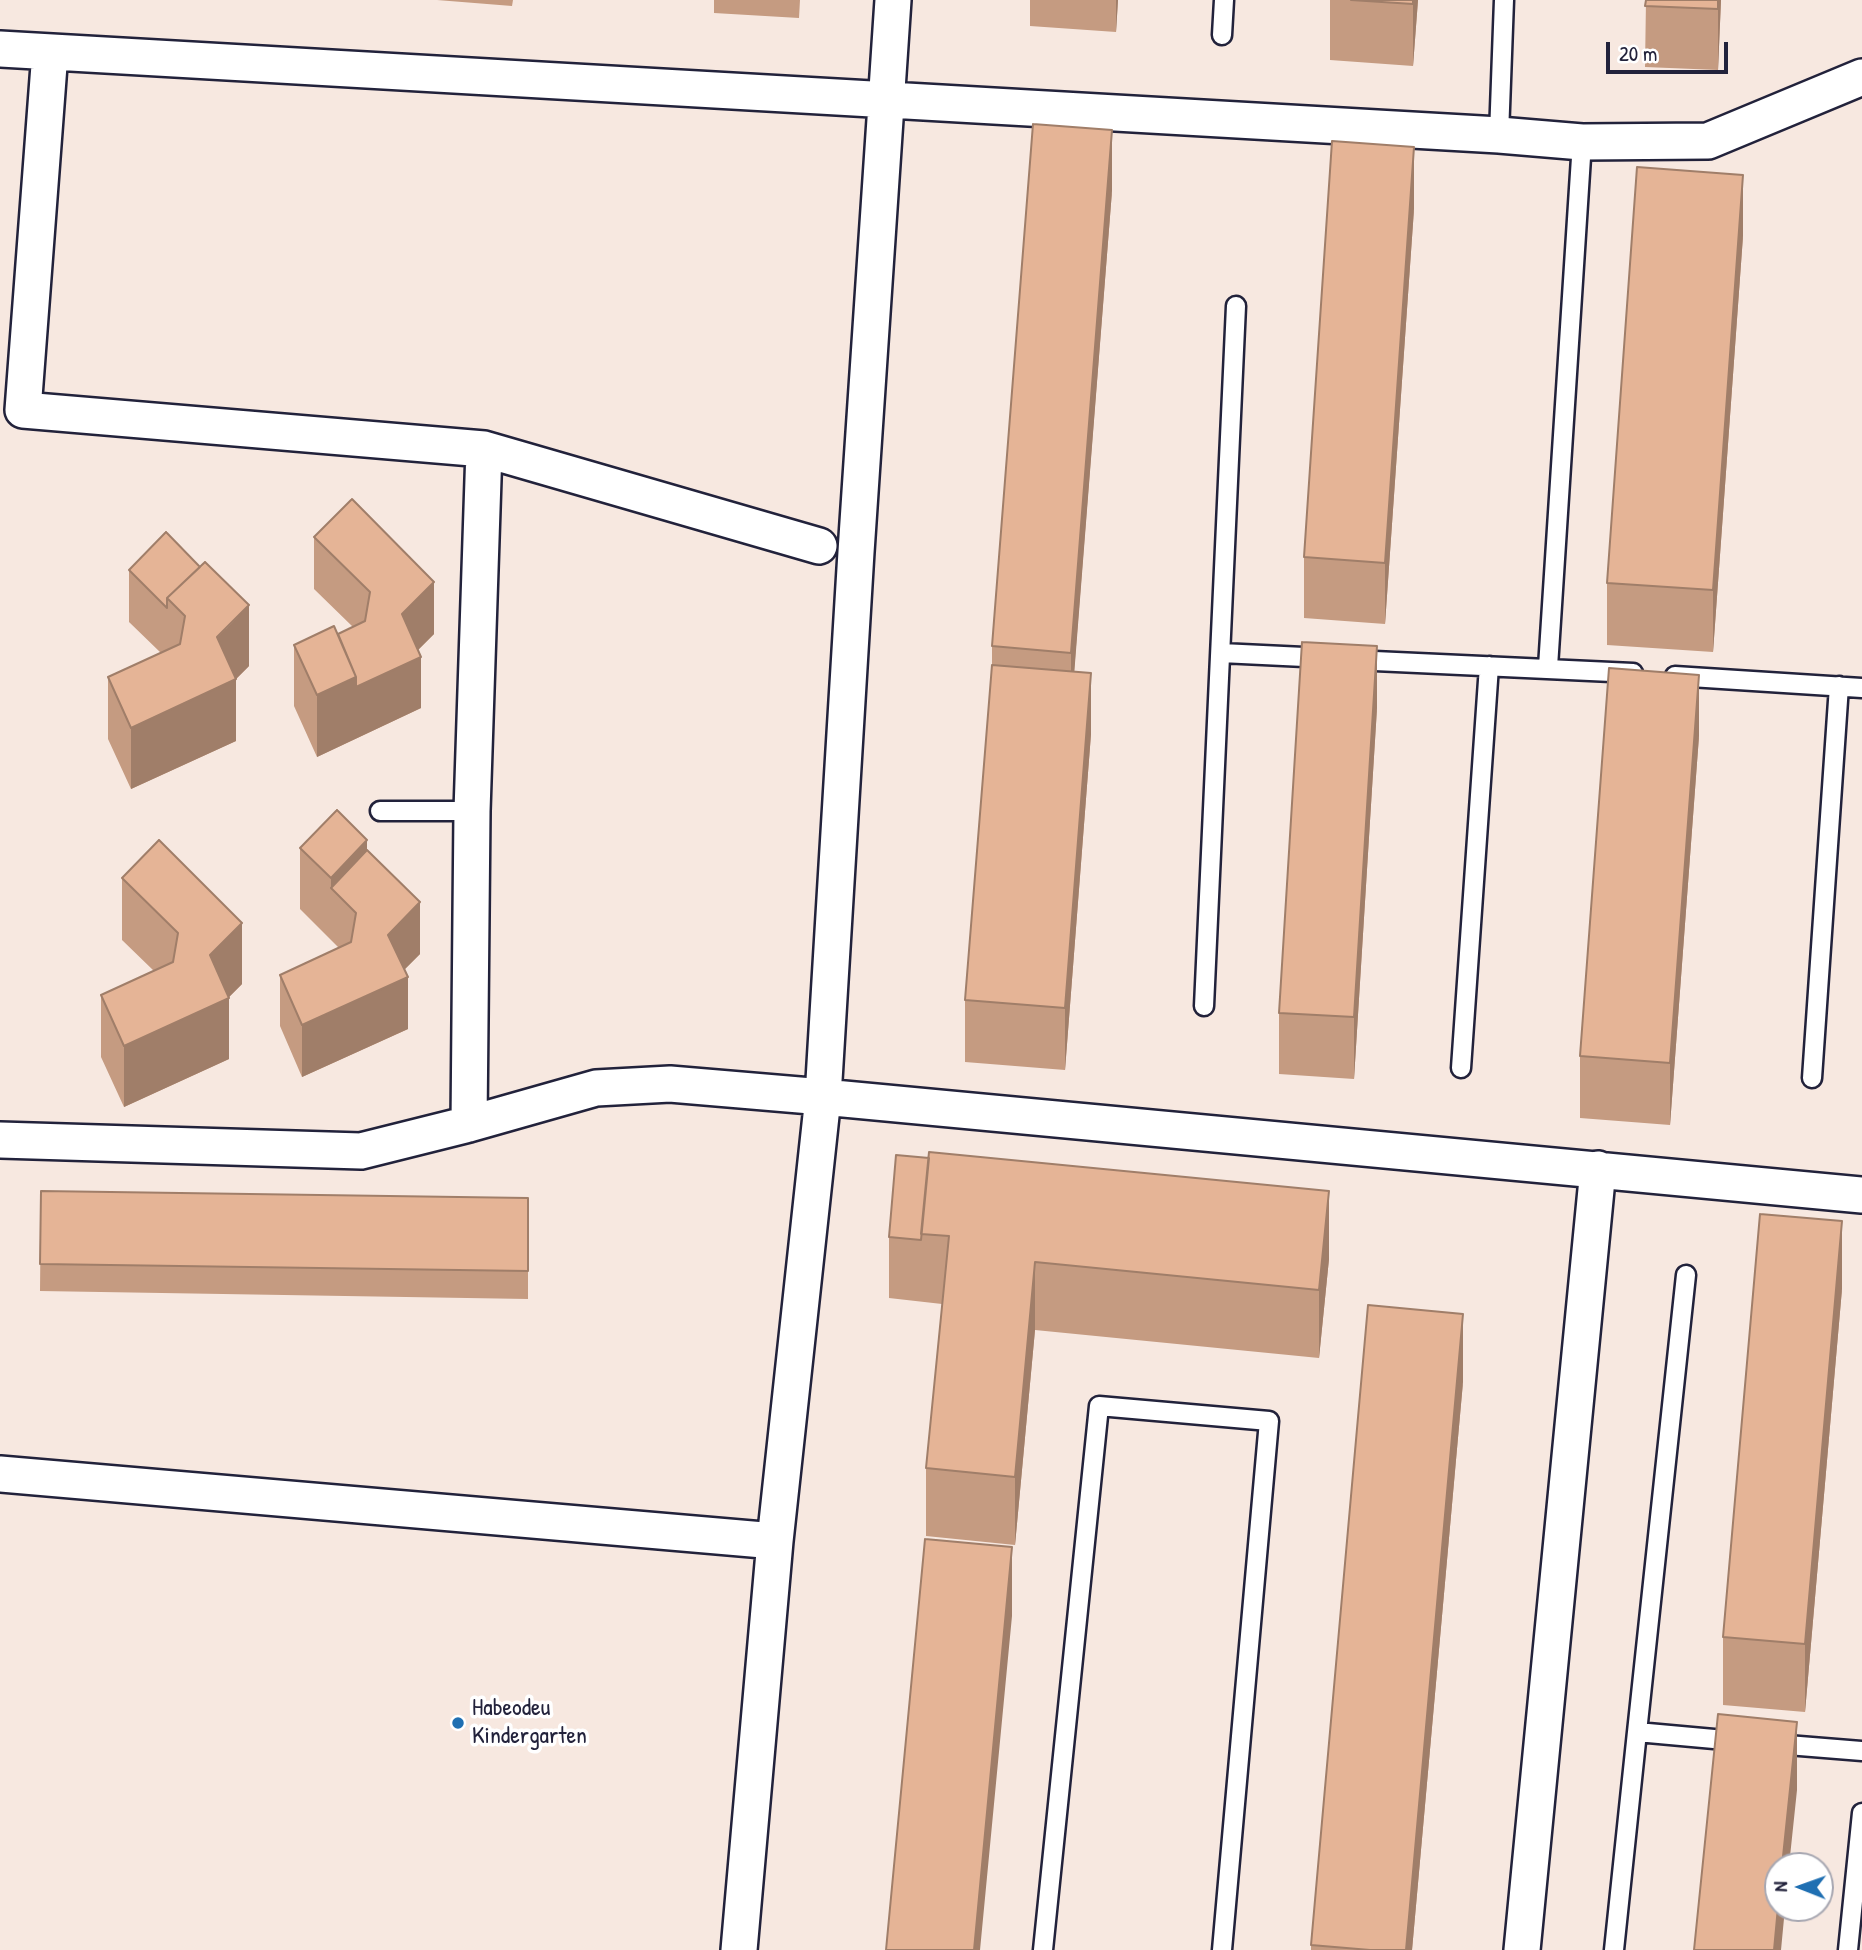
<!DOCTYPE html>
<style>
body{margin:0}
#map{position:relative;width:1862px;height:1950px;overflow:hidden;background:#f7e8e0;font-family:"Patrick Hand",sans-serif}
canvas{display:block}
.north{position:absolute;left:1764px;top:1852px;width:70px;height:70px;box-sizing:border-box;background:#fff;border:2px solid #a7a7b1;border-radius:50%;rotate:271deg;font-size:19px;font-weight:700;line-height:28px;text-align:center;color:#22223b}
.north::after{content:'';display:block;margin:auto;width:24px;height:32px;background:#1f6fb2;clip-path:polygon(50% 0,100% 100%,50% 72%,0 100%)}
.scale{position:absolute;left:1606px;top:42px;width:122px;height:32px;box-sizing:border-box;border:4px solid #22223b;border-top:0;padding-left:9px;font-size:21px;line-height:24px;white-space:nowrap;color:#22223b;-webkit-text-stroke:5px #fff;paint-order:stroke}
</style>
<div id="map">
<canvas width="1862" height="1950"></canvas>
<div class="north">N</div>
<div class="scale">20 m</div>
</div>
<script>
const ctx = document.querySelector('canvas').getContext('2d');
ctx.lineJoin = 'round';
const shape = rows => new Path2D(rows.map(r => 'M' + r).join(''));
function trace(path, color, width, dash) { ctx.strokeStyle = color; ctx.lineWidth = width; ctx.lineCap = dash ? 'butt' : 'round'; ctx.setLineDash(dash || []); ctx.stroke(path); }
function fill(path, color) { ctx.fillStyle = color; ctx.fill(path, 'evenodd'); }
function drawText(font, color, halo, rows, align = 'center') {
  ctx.font = font + ' "Patrick Hand",sans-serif'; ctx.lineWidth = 7; ctx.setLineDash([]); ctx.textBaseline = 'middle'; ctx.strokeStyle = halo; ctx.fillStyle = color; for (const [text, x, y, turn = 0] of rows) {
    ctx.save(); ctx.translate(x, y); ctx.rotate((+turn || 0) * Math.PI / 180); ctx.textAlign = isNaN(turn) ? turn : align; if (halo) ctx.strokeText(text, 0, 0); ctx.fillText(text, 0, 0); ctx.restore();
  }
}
const service = shape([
 [1222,35,1224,0],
 [1499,135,1504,0],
 [1221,653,1325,658],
 [1353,660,1633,673],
 [1548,667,1582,142],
 [1675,676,1862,688],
 [380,811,472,811],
 [1204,1006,1236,306],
 [1461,1068,1489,666],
 [1812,1078,1839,686],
 [1637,1732,1686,1275],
 [1775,1744,1862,1751],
 [1043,1950,1099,1406,1269,1421,1222,1950],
 [1614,1950,1637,1732,1736,1741],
 [1848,1950,1862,1813]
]);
const minor = shape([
 [893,0,856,552,823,1097,1862,1195],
 [0,49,1499,135,1582,142,1708,141,1862,77],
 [50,52,23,410,484,449,819,546],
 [469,1124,472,811,484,449],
 [0,1140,361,1151,469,1124,596,1088,670,1084,823,1097,775,1541,739,1950],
 [0,1474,775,1541],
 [1522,1950,1598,1169]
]);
const wall = shape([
 [437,0,513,0,512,6],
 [714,0,800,0,799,18,714,13],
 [1030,0,1118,0,1116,32,1030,26],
 [1330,0,1418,0,1413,66,1330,60],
 [1646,0,1721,0,1718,70,1645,67],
 [1112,191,1074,672,1091,734,1065,1070,965,1062,965,1000,992,669,992,646],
 [1414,209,1385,624,1304,618,1304,557],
 [1743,236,1713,652,1607,645,1607,583],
 [166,532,249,666,236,679,236,741,131,789,108,739,108,677,161,653,129,622,129,570],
 [314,537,434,634,418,650,421,708,317,757,294,706,294,645,338,634,353,627,314,589],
 [1377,708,1354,1079,1279,1074,1279,1013],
 [1699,736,1670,1125,1580,1118,1580,1056],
 [300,848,367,850,420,954,404,970,408,1029,302,1077,280,1026,280,975,339,948,300,909],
 [122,878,242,984,229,997,229,1059,124,1107,101,1057,101,995,154,971,122,940],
 [896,1155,1329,1259,1319,1358,1035,1330,1015,1545,926,1536,926,1468,942,1304,889,1298,889,1237],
 [41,1191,528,1198,528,1299,40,1291],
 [1842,1289,1805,1712,1723,1705,1723,1637],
 [1463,1382,1412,1950,1311,1950,1311,1945]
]);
const shadedWall = shape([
 [1116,0,1118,0,1116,32],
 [1413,0,1418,0,1413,66],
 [1718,0,1721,0,1718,70],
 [1112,130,1112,191,1071,714,1071,653],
 [1414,147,1414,209,1385,624,1385,563],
 [1743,175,1743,236,1713,652,1713,590],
 [434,582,434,634,403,665,421,657,421,708,317,757,317,695,402,614],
 [249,605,249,666,235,680,236,679,236,741,131,789,131,728],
 [1377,646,1377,708,1354,1079,1354,1017],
 [1091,673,1091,734,1065,1070,1065,1008],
 [1699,675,1699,736,1670,1125,1670,1063],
 [367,840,367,902,331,888,331,878],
 [420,902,420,954,389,985,408,977,408,1029,302,1077,302,1025],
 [242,923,242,984,228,998,229,998,229,1059,124,1107,124,1046,210,955],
 [1329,1191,1329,1259,1319,1358,1319,1290],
 [1842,1221,1842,1289,1805,1712,1805,1644],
 [1035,1262,1035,1330,1015,1545,1015,1477],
 [1463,1314,1463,1382,1412,1950,1406,1950],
 [1012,1547,1012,1616,980,1950,974,1950],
 [1797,1722,1797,1790,1789,1866,1782,1866],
 [1778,1908,1785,1908,1781,1950,1774,1950]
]);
const building = shape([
 [1351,0,1413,0,1413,4,1351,0],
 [1646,0,1718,0,1718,9,1645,6,1646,0],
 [1033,124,1112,130,1071,653,992,646,1033,124],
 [1332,141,1414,147,1385,563,1304,557,1332,141],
 [1637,167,1743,175,1713,590,1607,583,1637,167],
 [352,499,434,582,402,614,421,657,356,687,356,677,338,634,365,621,370,592,314,537,352,499],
 [166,532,200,567,167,598,167,608,129,570,166,532],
 [205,562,249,605,217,637,236,679,131,728,108,677,180,644,185,616,167,598,205,562],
 [334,626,356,677,317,695,294,645,334,626],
 [1302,642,1377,646,1354,1017,1279,1013,1302,642],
 [992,665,1091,673,1065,1008,965,1000,992,665],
 [1609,668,1699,675,1670,1063,1580,1056,1609,668],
 [337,810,367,840,331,878,300,848,337,810],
 [159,840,242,923,210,955,229,998,124,1046,101,995,173,962,178,933,122,878,159,840],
 [367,850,420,902,388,935,408,977,302,1025,280,975,351,942,356,913,331,888,367,850],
 [929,1152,1329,1191,1319,1290,1035,1262,1015,1477,926,1468,949,1236,921,1234,929,1152],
 [896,1155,929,1158,921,1240,889,1237,896,1155],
 [41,1191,528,1198,528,1271,40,1264,41,1191],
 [1760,1214,1842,1221,1805,1644,1723,1637,1760,1214],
 [1368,1305,1463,1314,1406,1950,1370,1950,1311,1945,1368,1305],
 [925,1539,1012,1547,974,1950,886,1950,925,1539],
 [1718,1714,1797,1722,1782,1866,1778,1866,1778,1907,1774,1950,1694,1950,1718,1714]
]);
const markers = [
 [458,1723,7,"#1f6fb2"]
];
const poiNames = [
 ["Habeodeu",472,1709],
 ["Kindergarten",472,1737]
];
trace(service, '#22223b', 23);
trace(minor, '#22223b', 40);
trace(service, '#fff', 18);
trace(minor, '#fff', 35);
fill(wall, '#c59b81');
fill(shadedWall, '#a07e69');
fill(building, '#e5b496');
trace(building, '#a07e69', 2);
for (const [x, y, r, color] of markers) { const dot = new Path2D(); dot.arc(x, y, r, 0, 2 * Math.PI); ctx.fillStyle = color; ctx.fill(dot); trace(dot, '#fff', 2.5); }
drawText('24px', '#22223b', '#fff', poiNames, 'left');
</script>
